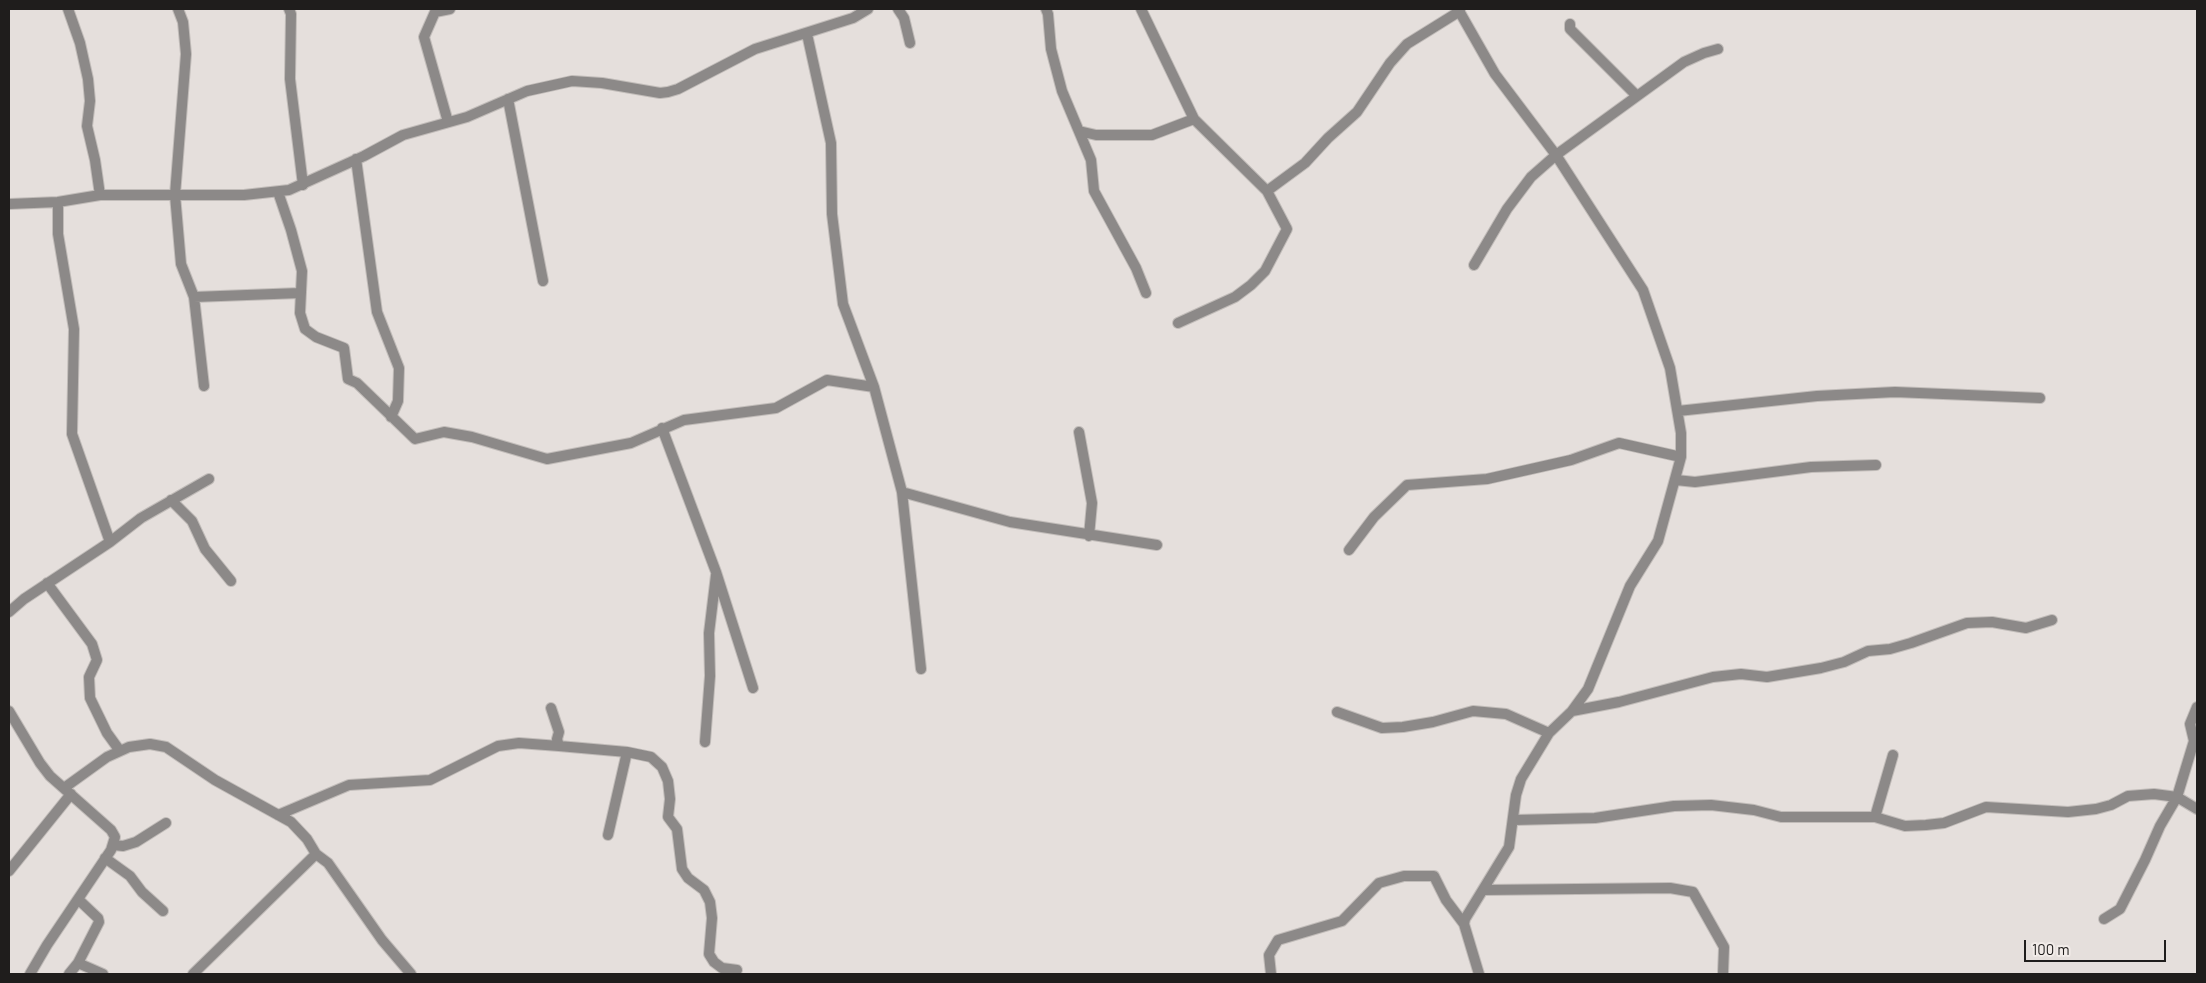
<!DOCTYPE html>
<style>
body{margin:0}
#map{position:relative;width:2206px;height:983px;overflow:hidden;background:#e5dfdc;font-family:Barlow,sans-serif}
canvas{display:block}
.frame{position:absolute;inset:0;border:10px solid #1f1d1c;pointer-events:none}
.scale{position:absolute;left:2024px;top:940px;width:142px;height:22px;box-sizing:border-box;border:2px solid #1f1d1c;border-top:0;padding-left:6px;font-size:15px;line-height:18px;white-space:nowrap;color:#1f1d1c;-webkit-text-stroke:4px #f2ece9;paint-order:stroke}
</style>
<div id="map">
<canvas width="2206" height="983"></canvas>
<div class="frame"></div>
<div class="scale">100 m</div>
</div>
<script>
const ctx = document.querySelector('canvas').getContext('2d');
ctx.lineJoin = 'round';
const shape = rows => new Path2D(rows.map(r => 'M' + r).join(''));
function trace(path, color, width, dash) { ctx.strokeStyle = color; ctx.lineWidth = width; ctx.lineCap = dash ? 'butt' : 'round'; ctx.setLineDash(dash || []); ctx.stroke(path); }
const street = shape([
 [68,9,80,43,88,79,90,101,87,126,95,160,100,195],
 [178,9,183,22,186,54,175,195,181,264,194,297,300,293],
 [289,9,291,14,290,79,303,185],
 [898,9,904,18,910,43],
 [1046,9,1048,14,1051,49,1062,91,1091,160,1094,191,1136,268,1146,293],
 [1141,9,1194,119,1267,191,1287,229,1265,271,1251,285,1235,297,1178,323],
 [1458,9,1495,74,1556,155,1643,290,1670,368,1681,433,1681,457,1658,541,1630,586,1588,689,1572,711,1549,733,1521,779,1516,795,1509,847,1465,919,1464,924,1479,974],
 [1570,24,1570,29,1636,95],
 [807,34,831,143,832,214,843,304,874,387,902,492,921,669],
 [508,99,543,281],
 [448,122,424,37,435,12,450,9],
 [1079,131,1096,135,1152,135,1194,119],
 [356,159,377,312,399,368,398,401,391,417],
 [1267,191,1305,163,1328,138,1357,112,1390,63,1407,44,1460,11],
 [278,192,291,230,302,271,300,313,305,329,316,337,344,348,348,379,357,383,415,439,444,432,472,437,547,459,631,443,684,420,776,408,827,380,874,387],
 [58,202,58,234,74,329,72,434,110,542],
 [9,204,58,202,100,195,244,195,289,190,364,156,403,135,467,117,527,91,572,81,602,83,660,93,668,92,678,89,755,49,853,18,868,9],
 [1474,265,1507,209,1531,177,1556,155,1684,62,1704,53,1718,49],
 [194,297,204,386],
 [1678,411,1817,396,1895,392,2040,398],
 [662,428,716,572,753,688],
 [1079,432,1092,503,1089,536],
 [1676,480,1695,482,1811,467,1876,465],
 [902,492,1010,522,1157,545],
 [171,500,192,521,205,549,231,581],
 [1349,550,1374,517,1407,485,1487,479,1571,460,1619,443,1681,457],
 [47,583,92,644,97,660,89,677,90,698,107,733,120,751],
 [9,612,24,599,110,542,141,518,209,479],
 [9,711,40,763,50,776,111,830,115,837,111,850,47,945,30,974],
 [1572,711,1619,702,1713,677,1741,674,1767,677,1821,668,1844,662,1868,651,1890,649,1911,643,1967,623,1992,622,2026,628,2052,620],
 [1337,712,1382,728,1403,727,1433,722,1473,711,1506,714,1549,733],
 [705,742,710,676,709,633,716,575],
 [559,746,627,752,651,757,662,767,668,781,670,799,668,817,677,829,682,869,688,878,704,890,710,902,712,918,709,954,714,962,722,968,737,970],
 [64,788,107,757,129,747,150,744,166,747,215,780,291,822,307,839,316,854,328,863,382,940,411,974],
 [278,815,349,785,430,780,498,746,519,743,559,746,557,739,559,732,551,708],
 [1875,817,1893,755],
 [1514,820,1595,818,1674,806,1711,805,1754,810,1781,817,1875,817,1905,826,1926,825,1944,823,1986,807,2068,812,2096,809,2111,805,2128,796,2154,794,2177,797,2197,809],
 [608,835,627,752],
 [113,845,123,846,136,842,166,823],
 [105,858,130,876,142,892,163,911],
 [9,871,71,794],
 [1483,890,1670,888,1693,892,1724,947,1723,974],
 [2104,919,2120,909,2145,860,2160,826,2177,797,2194,741,2190,724,2197,707],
 [78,963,103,974],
 [69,974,78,963,99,922,98,918,78,899],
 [193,974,316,854],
 [1271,974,1269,955,1278,940,1342,921,1379,883,1404,876,1434,876,1446,900,1464,924]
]);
trace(street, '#c1bcb9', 12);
trace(street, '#8c8988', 10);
</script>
